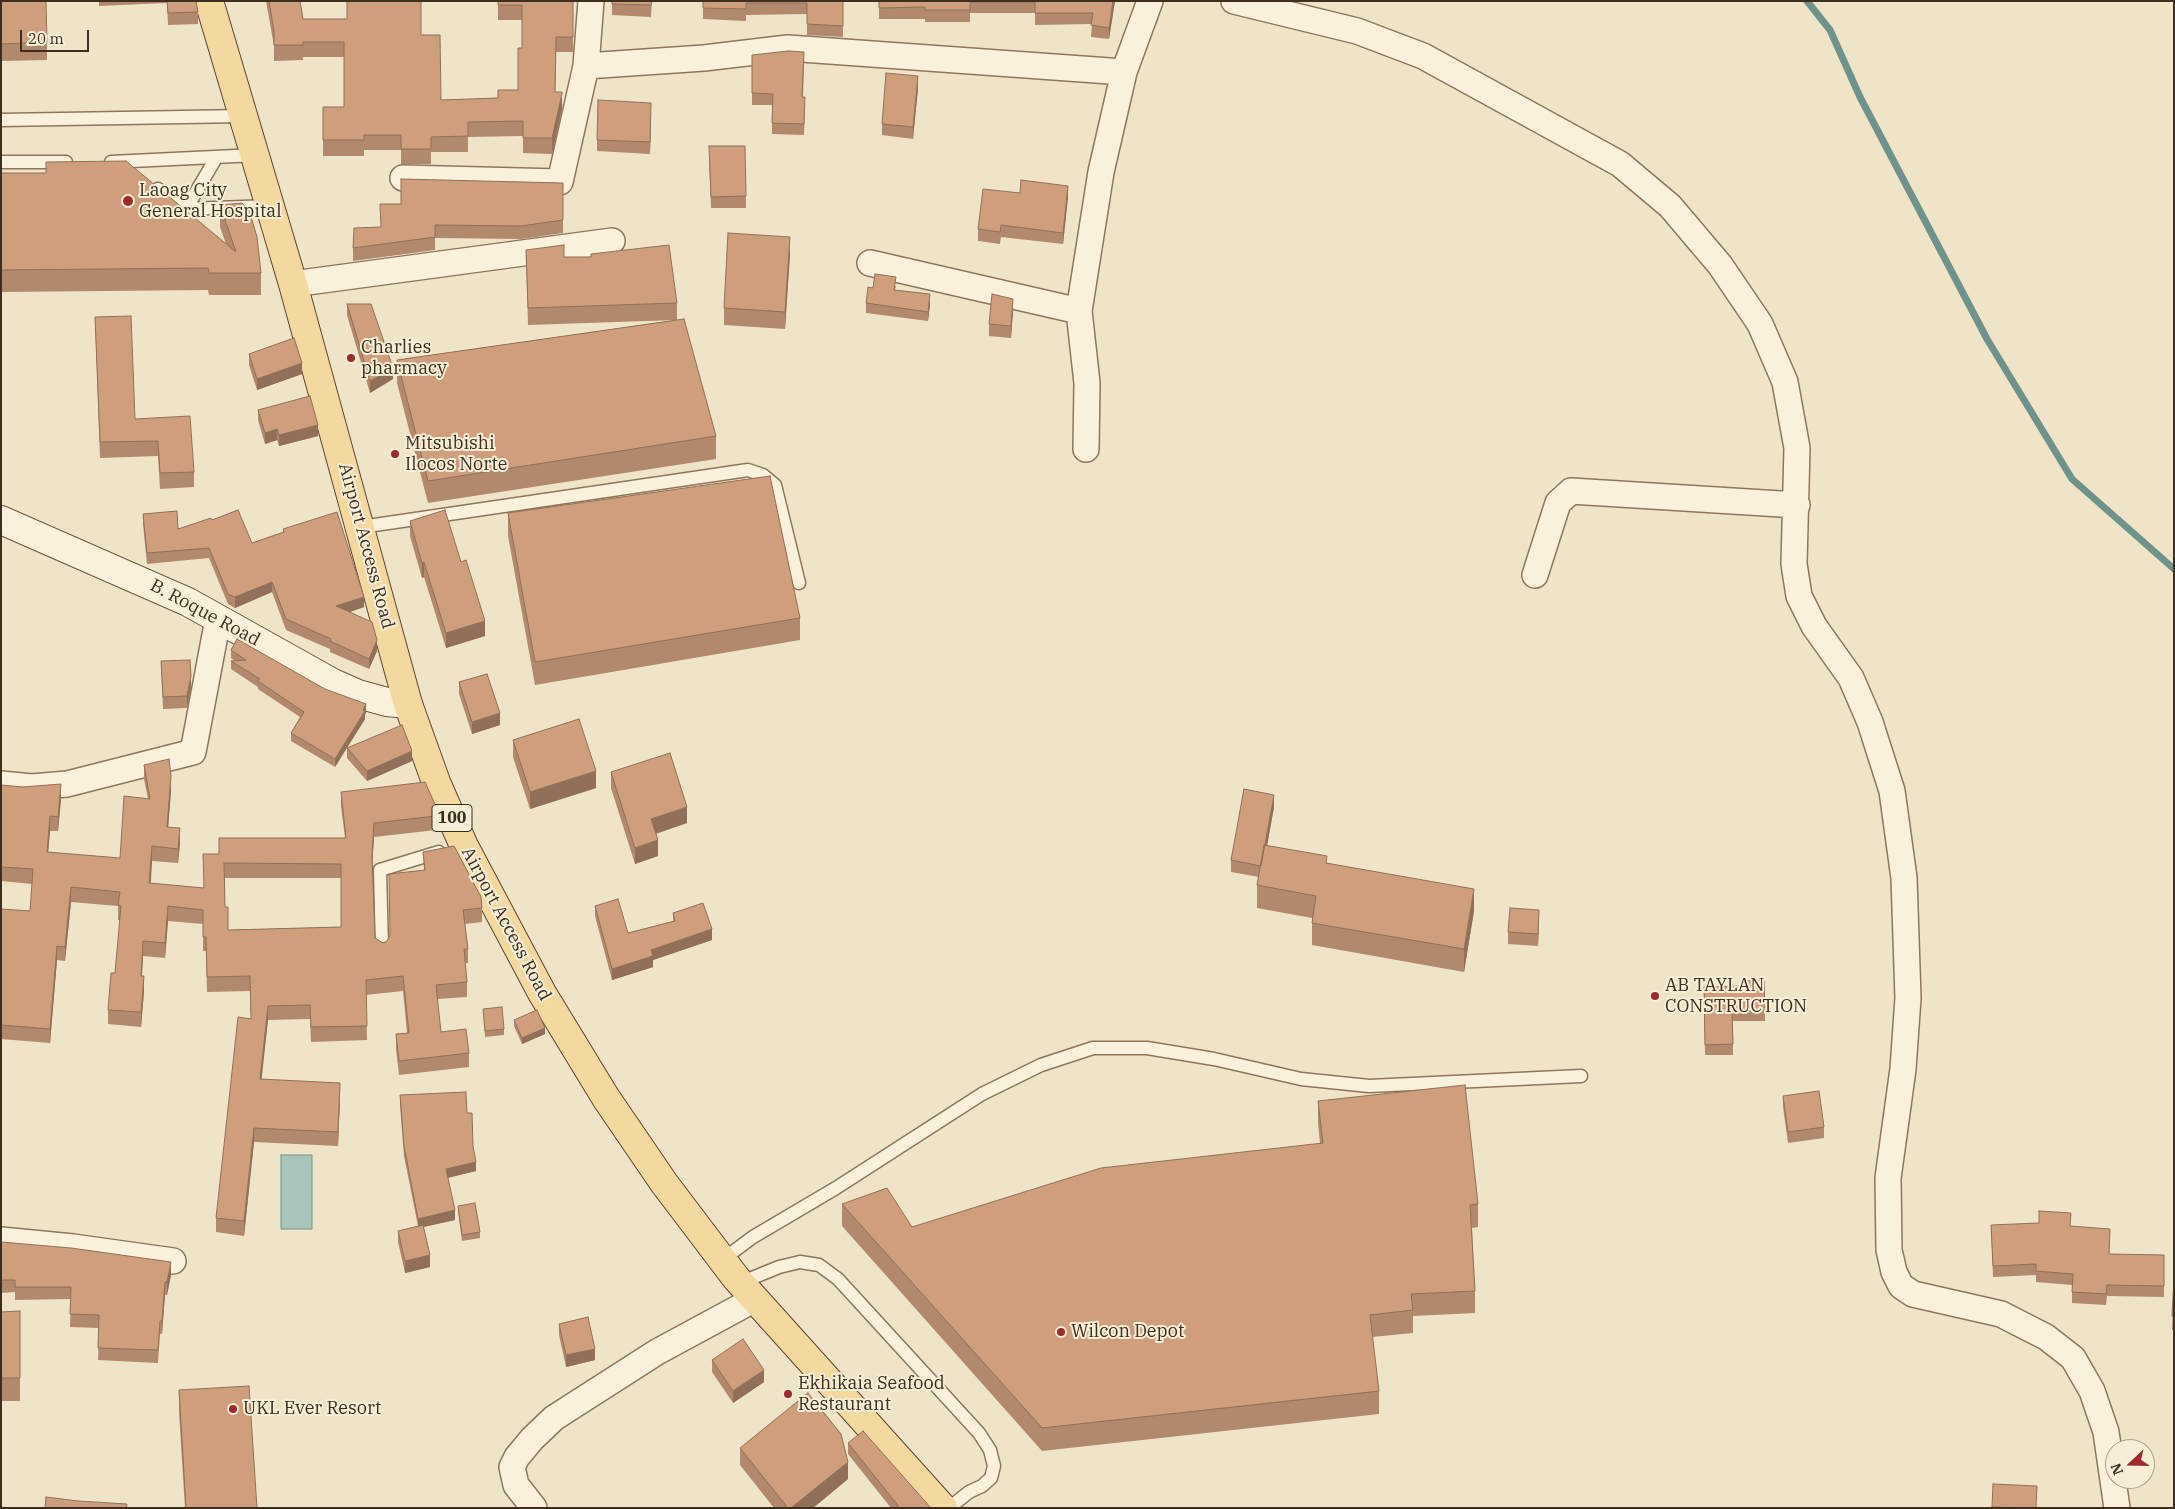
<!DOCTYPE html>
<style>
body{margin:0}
#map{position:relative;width:2175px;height:1509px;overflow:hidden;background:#f0e4c8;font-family:"IBM Plex Serif",serif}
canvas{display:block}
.frame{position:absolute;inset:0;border:2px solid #3d2e20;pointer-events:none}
.north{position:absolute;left:2105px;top:1439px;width:50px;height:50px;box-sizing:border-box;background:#f7eed8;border:1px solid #ada18e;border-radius:50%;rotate:249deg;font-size:14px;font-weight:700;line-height:20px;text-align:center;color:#3d2e20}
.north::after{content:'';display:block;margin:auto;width:18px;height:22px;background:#9e2a2b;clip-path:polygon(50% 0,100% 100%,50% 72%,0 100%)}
.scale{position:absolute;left:20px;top:30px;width:69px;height:22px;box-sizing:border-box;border:2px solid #3d2e20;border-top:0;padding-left:6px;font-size:15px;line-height:18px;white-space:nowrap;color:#3d2e20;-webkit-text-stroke:4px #f7eed8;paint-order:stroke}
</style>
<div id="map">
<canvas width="2175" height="1509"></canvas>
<div class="frame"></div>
<div class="north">N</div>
<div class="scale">20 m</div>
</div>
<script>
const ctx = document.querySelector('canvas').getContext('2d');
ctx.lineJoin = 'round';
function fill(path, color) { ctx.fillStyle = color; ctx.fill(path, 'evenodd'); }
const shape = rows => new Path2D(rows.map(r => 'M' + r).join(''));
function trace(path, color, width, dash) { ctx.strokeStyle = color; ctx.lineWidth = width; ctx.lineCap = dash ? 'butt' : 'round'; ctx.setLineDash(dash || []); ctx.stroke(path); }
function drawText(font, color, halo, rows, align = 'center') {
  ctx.font = font + ' "IBM Plex Serif",serif'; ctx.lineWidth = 4; ctx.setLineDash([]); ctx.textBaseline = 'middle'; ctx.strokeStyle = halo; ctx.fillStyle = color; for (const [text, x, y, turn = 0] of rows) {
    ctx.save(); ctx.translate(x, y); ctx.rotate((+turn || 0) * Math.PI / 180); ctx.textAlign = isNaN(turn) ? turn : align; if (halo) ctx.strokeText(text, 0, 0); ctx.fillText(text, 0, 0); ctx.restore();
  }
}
const water = shape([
 [281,1155,312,1155,312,1229,281,1229,281,1155]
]);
const stream = shape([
 [1807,1,1830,30,1860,97,1987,339,2072,479,2174,569]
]);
const lane = shape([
 [1,120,244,116],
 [1,162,66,162],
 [111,162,256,155],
 [158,189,186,209,271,206],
 [186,209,216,158],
 [361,527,748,470,763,475,775,485,799,583],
 [382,949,380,870,439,852],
 [722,1260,753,1237,836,1188,982,1094,1041,1065,1093,1048,1147,1048,1214,1059,1301,1079,1369,1086,1581,1076],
 [740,1283,779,1267,800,1262,819,1265,838,1279,979,1433,990,1450,994,1466,991,1478,982,1486,969,1492,949,1508]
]);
const street = shape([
 [591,1,586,66,704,58,788,48,1124,72,1150,1],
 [1234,1,1357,31,1423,56,1620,164,1670,206,1720,265,1760,324,1785,382,1797,448,1794,564,1799,596,1814,626,1851,678,1870,722,1892,791,1904,878,1908,998,1903,1069,1888,1178,1889,1250,1894,1272,1901,1286,1913,1294,2001,1314,2046,1337,2073,1358,2092,1391,2106,1432,2117,1508],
 [403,178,560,182,586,66],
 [870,263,1079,311],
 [293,284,612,241],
 [1086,449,1087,383,1079,311,1101,172,1124,72],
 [1535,575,1558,503,1571,491,1797,505],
 [1,784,32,787,67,784,193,752,218,619],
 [1,1240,73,1247,173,1261],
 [534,1508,516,1485,512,1467,517,1457,532,1439,554,1418,657,1352,755,1299]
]);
const secondary = shape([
 [1,520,188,602,333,683,358,694,387,702,408,704]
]);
const primary = shape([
 [209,1,293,284,408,704,436,782,464,846,542,993,606,1098,664,1183,736,1278,943,1508]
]);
const wall = shape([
 [1,1,47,42,47,60,1,61],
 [99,1,196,1,198,12,198,24,168,25,167,3,99,6],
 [266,1,300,1,303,19,421,35,441,100,498,98,518,90,522,48,522,20,498,20,498,1,573,1,573,52,556,52,556,55,555,92,562,109,552,154,523,153,523,136,468,137,468,152,431,152,431,164,401,164,401,150,364,150,364,156,323,156,323,107,344,107,344,57,303,57,303,60,274,61,274,46],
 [612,1,652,1,651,17,612,15],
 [703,1,843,1,843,37,807,35,807,14,746,15,746,21,703,19],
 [879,1,1115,1,1109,39,1091,37,1092,24,1035,25,1035,13,970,13,970,22,925,22,925,19,879,19],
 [752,55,804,64,803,97,805,108,804,135,772,134,772,105,752,105],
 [918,88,913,139,882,135,882,124],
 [651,114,650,154,597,151,597,140],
 [709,158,746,196,746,208,711,208],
 [1,173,226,244,220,227,220,205,261,273,261,295,209,295,208,290,1,292],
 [1020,193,1068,197,1063,244,1001,237,1000,244,978,241,978,229],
 [563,220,563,233,521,239,435,238,435,250,353,261,353,248,381,227],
 [526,250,564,257,677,303,677,320,716,436,716,459,428,503,397,383,397,360,676,320,528,325],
 [790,254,785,329,724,325,724,308],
 [896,286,895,290,930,304,928,321,866,313,866,303,873,288],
 [347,304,393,379,370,393,347,315],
 [1013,311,1011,338,989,336,989,324],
 [95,317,135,419,194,472,194,487,160,489,158,456,100,458],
 [249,354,302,374,257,390,249,365],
 [258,410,318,436,279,446,277,440,265,444,258,420],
 [508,513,800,618,800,640,535,685,508,536],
 [143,514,178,529,212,520,252,543,283,532,283,529,364,607,349,612,377,651,369,669,330,652,330,649,286,630,272,592,235,608,228,604,209,558,147,564,143,524],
 [410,521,461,562,485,636,446,648,424,577,422,578,410,536],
 [231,650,366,712,365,715,365,719,335,767,291,741,291,733,300,717,258,689,258,687,231,669,231,661,235,661,231,658],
 [161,661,191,687,187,708,163,709],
 [459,682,500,725,472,734,459,694],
 [513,740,596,788,530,809,513,757],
 [347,748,412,761,367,781,347,758],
 [144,765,171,791,168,827,180,843,178,863,152,861,151,883,203,888,219,854,345,838,341,806,341,792,436,816,436,830,374,837,372,864,375,938,383,943,387,941,424,870,423,852,482,908,482,922,465,924,468,949,468,963,465,963,467,982,467,997,437,999,441,1032,469,1053,469,1067,399,1075,396,1049,396,1034,407,1033,403,991,366,995,367,1040,311,1042,310,1019,268,1020,261,1079,340,1097,338,1146,254,1142,244,1236,216,1232,216,1218,251,1019,250,991,207,992,206,951,203,951,203,924,168,921,165,958,143,956,142,976,144,991,141,1027,108,1024,108,1010,115,973,120,920,118,920,118,906,71,902,65,961,57,960,50,1043,1,1039,1,909,30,911,32,884,1,881,1,785,61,799,58,831,50,831,48,852,120,858,148,799,144,779],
 [225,878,341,878,341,927,228,930,225,907],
 [611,772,687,823,656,834,658,856,635,864,611,788],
 [1274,807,1267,846,1327,863,1474,911,1464,972,1312,945,1312,918,1257,908,1257,885,1259,877,1231,872,1231,860],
 [595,906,628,933,673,921,673,913,712,940,653,960,653,967,612,980,595,916],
 [1539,921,1538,946,1508,944,1508,932],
 [1704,987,1765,1010,1765,1021,1733,1021,1733,1055,1705,1055],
 [483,1009,504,1029,504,1035,485,1037],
 [514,1020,545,1034,522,1044,514,1026],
 [400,1095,467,1113,476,1171,448,1178,455,1220,424,1227,430,1267,405,1273,398,1242,398,1231,418,1226,404,1156,400,1105],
 [1783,1096,1824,1127,1824,1138,1788,1143,1783,1107],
 [1318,1101,1478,1204,1478,1227,1472,1228,1475,1291,1475,1313,1413,1316,1413,1333,1372,1337,1379,1391,1379,1414,1042,1451,842,1226,842,1204,912,1227,1320,1143,1318,1124],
 [458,1206,480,1232,480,1238,462,1241,458,1211],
 [1991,1225,2071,1226,2110,1240,2109,1254,2164,1255,2164,1297,2107,1296,2106,1305,2072,1303,2072,1285,2036,1282,2036,1275,1993,1277],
 [1,1242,171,1275,167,1295,165,1295,162,1334,160,1334,158,1363,98,1360,99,1328,70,1327,71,1299,15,1300,15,1292,1,1293],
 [2174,1279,2174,1330,2172,1330],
 [20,1311,20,1401,1,1401,1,1312],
 [559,1324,595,1360,566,1367,559,1335],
 [712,1360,764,1382,733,1403,712,1372],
 [179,1390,257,1508,185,1508,179,1412],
 [848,1443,931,1508,891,1508,848,1454],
 [740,1448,848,1479,813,1508,774,1508,740,1465]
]);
const shadedWall = shape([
 [1113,1,1115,1,1109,39,1109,28],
 [918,76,918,88,913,139,913,127],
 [562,94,562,109,552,154,552,138],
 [651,103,651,114,650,154,650,142],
 [1068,186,1068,197,1063,244,1063,233],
 [790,237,790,254,785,329,785,312],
 [930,294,930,304,928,321,928,312],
 [1013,299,1013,311,1011,338,1011,326],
 [302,363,302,374,257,390,257,379],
 [393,368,393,379,370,393,370,381],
 [318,425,318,436,279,446,279,435],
 [277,429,277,440,265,444,265,433],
 [424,562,424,577,422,578,422,563],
 [272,582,272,592,235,608,235,597],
 [364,597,364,607,336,617,336,606],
 [485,621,485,636,446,648,446,633],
 [377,640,377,651,369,669,369,659],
 [191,676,191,687,187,708,187,696],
 [366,704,366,712,365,715,365,719,335,767,335,759],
 [500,713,500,725,472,734,472,722],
 [412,751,412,761,367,781,367,771],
 [596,771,596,788,530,809,530,792],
 [171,776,171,791,167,842,167,827],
 [61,784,61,799,58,831,58,817],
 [1274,795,1274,807,1261,878,1261,866],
 [687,807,687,823,651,835,651,819],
 [50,816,50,831,47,867,47,852],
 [374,823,374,837,372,870,372,856],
 [180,828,180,843,178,863,178,849],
 [658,840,658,856,635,864,635,848],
 [152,846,152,861,149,897,149,883],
 [71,887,71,902,65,961,65,947],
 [1474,889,1474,911,1464,972,1464,949],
 [168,906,168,921,165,958,165,943],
 [1539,910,1539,921,1538,946,1538,934],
 [712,929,712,940,653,960,653,967,612,980,612,969,651,950],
 [143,941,143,956,141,990,141,976],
 [57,946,57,960,50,1043,50,1029],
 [144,976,144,991,141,1027,141,1012],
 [268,1006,268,1020,260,1094,260,1079],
 [545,1028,545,1034,522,1044,522,1038],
 [340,1083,340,1097,338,1146,338,1132],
 [254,1128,254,1142,244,1236,244,1221],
 [476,1162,476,1171,446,1178,446,1169],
 [455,1210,455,1220,418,1228,418,1219],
 [430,1255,430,1267,405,1273,405,1261],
 [171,1262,171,1275,167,1295,167,1282],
 [165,1282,165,1295,162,1334,162,1321],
 [595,1349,595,1360,566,1367,566,1355],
 [764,1370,764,1382,733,1403,733,1391],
 [848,1462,848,1479,813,1508,791,1508]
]);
const building = shape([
 [1,1,46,1,47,42,1,44,1,1],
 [167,1,196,1,198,12,168,13,167,1],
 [269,1,300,1,303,19,347,19,347,1,421,1,421,35,440,35,441,100,498,98,498,90,518,90,518,48,522,48,522,5,498,5,498,1,573,1,573,37,556,37,556,40,555,92,562,92,562,94,552,138,523,138,523,121,468,122,468,136,431,137,431,149,401,149,401,135,364,135,364,140,323,140,323,107,344,107,344,42,303,42,303,45,274,45,274,31,269,1],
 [612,1,652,1,651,5,612,4,612,1],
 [703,1,843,1,843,26,807,24,807,3,746,3,746,9,703,8,703,1],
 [879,1,1113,1,1109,28,1091,25,1093,13,1035,13,1035,2,970,2,970,10,925,10,925,7,879,8,879,1],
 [788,51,804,52,802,97,805,97,804,124,772,123,773,94,752,93,752,55,788,51],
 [886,73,918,76,913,127,882,124,886,73],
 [598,100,651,103,650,142,597,140,598,100],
 [709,146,745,146,746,196,711,197,709,146],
 [126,161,236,252,220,205,242,203,249,210,257,237,261,273,209,273,208,268,1,270,1,173,46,173,46,162,126,161],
 [401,179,563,183,563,220,521,226,435,225,435,237,353,248,354,228,381,227,380,204,401,204,401,179],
 [1021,180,1068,186,1063,233,1001,225,1000,232,978,229,983,189,1020,193,1021,180],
 [728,233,790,237,785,312,724,308,728,233],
 [564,245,564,257,591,257,591,254,669,245,677,303,528,308,526,250,564,245],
 [875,274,896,277,894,290,930,294,928,312,866,303,868,287,873,288,875,274],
 [992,294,1013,299,1011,326,989,324,992,294],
 [347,304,371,304,393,368,370,381,347,304],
 [131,316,135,419,190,416,194,472,160,473,158,441,100,442,95,317,131,316],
 [684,319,716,436,428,481,397,360,684,319],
 [294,338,302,363,257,379,249,354,294,338],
 [310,396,318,425,279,435,277,429,265,433,258,410,310,396],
 [770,476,800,618,535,662,508,513,770,476],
 [238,510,252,543,284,532,283,529,337,512,364,597,336,606,372,622,377,640,369,659,330,641,331,639,286,619,272,582,235,597,228,594,209,548,147,553,143,514,177,511,178,529,211,518,212,520,238,510],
 [445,510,461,562,466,560,485,621,446,633,424,562,422,563,410,521,445,510],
 [237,639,325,689,366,704,363,710,365,711,335,759,291,733,304,712,258,681,260,679,231,661,246,660,231,650,237,639],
 [190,660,191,676,187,696,163,697,161,661,190,660],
 [487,674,500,713,472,722,459,682,487,674],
 [579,719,596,771,530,792,513,740,579,719],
 [402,725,412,751,367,771,347,748,402,725],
 [670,753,687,807,651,819,658,840,635,848,611,772,670,753],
 [169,759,171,776,167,827,180,828,178,849,152,846,149,883,204,888,203,854,219,854,219,838,346,838,341,792,425,782,434,802,436,816,374,823,372,856,375,938,383,943,387,941,390,935,389,874,425,870,423,852,454,846,481,897,482,908,463,910,468,949,464,949,467,982,436,985,441,1032,466,1029,469,1053,399,1061,396,1034,409,1033,403,976,366,980,367,1026,311,1027,310,1005,268,1006,260,1079,340,1083,338,1132,254,1128,244,1221,216,1218,238,1017,251,1019,250,976,207,977,206,937,203,937,203,910,168,906,165,943,143,941,141,976,144,976,141,1012,108,1010,111,973,115,973,121,906,118,905,120,892,71,887,65,947,57,946,50,1029,1,1025,1,909,30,911,33,869,1,867,1,785,23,787,61,784,58,817,50,816,47,852,120,858,124,796,150,799,144,765,169,759],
 [224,863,341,864,341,927,228,930,228,907,225,907,224,863],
 [1244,789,1274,795,1261,866,1231,860,1244,789],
 [1264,845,1327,856,1326,863,1474,889,1464,949,1312,923,1316,896,1257,885,1264,845],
 [618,899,628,933,675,921,673,913,703,903,712,929,651,950,653,956,612,969,595,906,618,899],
 [1510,908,1539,910,1538,934,1508,932,1510,908],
 [1764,980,1765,1010,1732,1011,1733,1044,1705,1045,1704,987,1746,986,1746,981,1764,980],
 [502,1007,504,1029,485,1031,483,1009,502,1007],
 [537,1010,545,1028,522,1038,514,1020,537,1010],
 [1465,1085,1478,1204,1470,1205,1475,1291,1411,1294,1413,1310,1370,1315,1379,1391,1042,1428,842,1204,887,1188,912,1227,1101,1168,1323,1143,1318,1101,1465,1085],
 [1819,1091,1824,1127,1788,1132,1783,1096,1819,1091],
 [466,1092,467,1113,472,1113,473,1146,476,1162,446,1169,455,1210,418,1219,404,1146,400,1095,466,1092],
 [475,1203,480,1232,462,1235,458,1206,475,1203],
 [2039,1211,2071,1213,2070,1226,2110,1229,2109,1254,2164,1255,2164,1286,2107,1285,2106,1294,2072,1292,2073,1274,2036,1271,2036,1264,1993,1266,1991,1225,2039,1223,2039,1211],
 [423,1225,430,1255,405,1261,398,1231,423,1225],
 [1,1242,71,1248,171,1262,167,1282,165,1282,162,1321,160,1321,158,1350,98,1348,99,1315,70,1314,71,1287,15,1287,15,1280,1,1280,1,1242],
 [2174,1279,2174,1316,2172,1316,2174,1279],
 [20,1311,20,1378,1,1378,1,1312,20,1311],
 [588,1317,595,1349,566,1355,559,1324,588,1317],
 [743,1339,764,1370,733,1391,712,1360,743,1339],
 [249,1386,257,1508,186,1508,179,1390,249,1386],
 [808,1393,841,1434,848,1462,791,1508,788,1508,740,1448,808,1393],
 [863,1431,931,1508,900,1508,848,1443,863,1431],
 [1993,1484,2037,1486,2036,1508,1992,1507,1993,1484],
 [46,1497,78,1501,127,1504,126,1508,45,1508,46,1497]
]);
const markers = [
 [128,201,6,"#9e2a2b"],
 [351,358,5,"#9e2a2b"],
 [395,454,5,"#9e2a2b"],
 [1655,996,5,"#9e2a2b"],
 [1061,1332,5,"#9e2a2b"],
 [788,1394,5,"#9e2a2b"],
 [233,1409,5,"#9e2a2b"]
];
const shields = [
 [452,818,40]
];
const shieldNames = [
 ["100",452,818]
];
const poiNames = [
 ["Laoag City",139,191],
 ["General Hospital",139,212],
 ["Charlies",361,348],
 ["pharmacy",361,369],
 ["Mitsubishi",405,444],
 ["Ilocos Norte",405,465],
 ["AB TAYLAN",1665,986],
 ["CONSTRUCTION",1665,1007],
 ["Wilcon Depot",1071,1332],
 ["Ekhikaia Seafood",798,1384],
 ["Restaurant",798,1405],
 ["UKL Ever Resort",243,1409]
];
const streetNames = [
 ["Airport Access Road",366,546,75],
 ["B. Roque Road",205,613,28],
 ["Airport Access Road",506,924,62]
];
fill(water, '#a9c4bc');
trace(water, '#6f938a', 1);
trace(stream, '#6f938a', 7);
trace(lane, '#8d765c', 15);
trace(street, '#8d765c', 28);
trace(secondary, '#6f573f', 30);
trace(primary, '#5b4430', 30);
trace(lane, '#faf1dc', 12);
trace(street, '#faf1dc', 25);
trace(secondary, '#faf1dc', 28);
trace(primary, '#f3d9a0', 28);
fill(wall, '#b2896c');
fill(shadedWall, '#916f58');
fill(building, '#cf9f7d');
trace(building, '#916f58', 1);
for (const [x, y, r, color] of markers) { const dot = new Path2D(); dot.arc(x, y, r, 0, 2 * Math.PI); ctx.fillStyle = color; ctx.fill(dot); trace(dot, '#f7eed8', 2); }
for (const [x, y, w] of shields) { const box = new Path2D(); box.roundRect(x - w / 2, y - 13.5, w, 27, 4); ctx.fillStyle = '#f7eed8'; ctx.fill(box); trace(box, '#3d2e20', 1); }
drawText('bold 16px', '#3d2e20', null, shieldNames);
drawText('18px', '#3d2e20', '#f7eed8', poiNames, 'left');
drawText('18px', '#3d2e20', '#f7eed8', streetNames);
</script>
